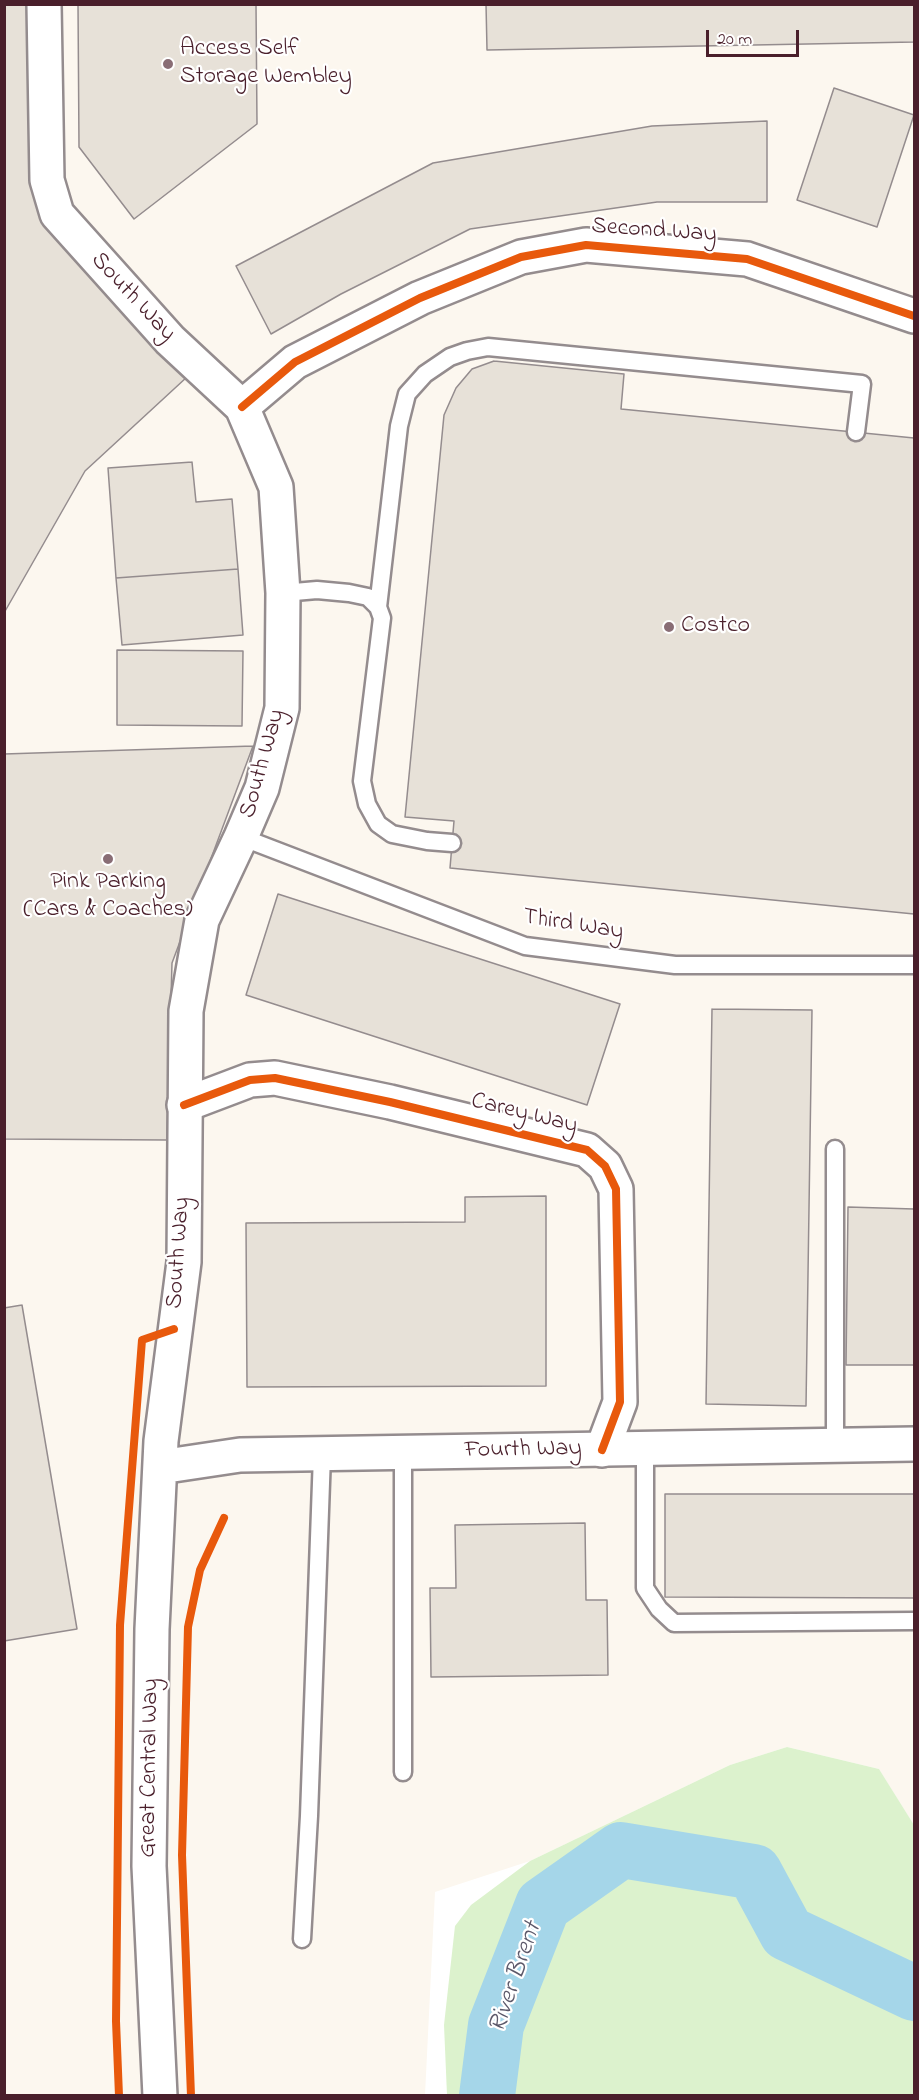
<!DOCTYPE html>
<style>
body{margin:0}
#map{position:relative;width:919px;height:2100px;overflow:hidden;background:#fff;font-family:"Indie Flower",sans-serif}
canvas{display:block}
.frame{position:absolute;inset:0;border:6px solid #4a1f2b;pointer-events:none}
.scale{position:absolute;left:706px;top:30px;width:93px;height:27px;box-sizing:border-box;border:3px solid #4a1f2b;border-top:0;padding-left:8px;font-size:18px;line-height:21px;white-space:nowrap;color:#4a1f2b;-webkit-text-stroke:4px #fff;paint-order:stroke}
</style>
<div id="map">
<canvas width="919" height="2100"></canvas>
<div class="frame"></div>
<div class="scale">20 m</div>
</div>
<script>
const ctx = document.querySelector('canvas').getContext('2d');
ctx.lineJoin = 'round';
function fill(path, color) { ctx.fillStyle = color; ctx.fill(path, 'evenodd'); }
const shape = rows => new Path2D(rows.map(r => 'M' + r).join(''));
function trace(path, color, width, dash) { ctx.strokeStyle = color; ctx.lineWidth = width; ctx.lineCap = dash ? 'butt' : 'round'; ctx.setLineDash(dash || []); ctx.stroke(path); }
function drawText(font, color, halo, rows, align = 'center') {
  ctx.font = font + ' "Indie Flower",sans-serif'; ctx.lineWidth = 4.5; ctx.setLineDash([]); ctx.textBaseline = 'middle'; ctx.strokeStyle = halo; ctx.fillStyle = color; for (const [text, x, y, turn = 0] of rows) {
    ctx.save(); ctx.translate(x, y); ctx.rotate((+turn || 0) * Math.PI / 180); ctx.textAlign = isNaN(turn) ? turn : align; if (halo) ctx.strokeText(text, 0, 0); ctx.fillText(text, 0, 0); ctx.restore();
  }
}
const built = shape([
 [5,5,914,5,914,1825,879,1769,787,1747,730,1765,530,1861,435,1892,425,2095,5,2096]
]);
const green = shape([
 [787,1747,879,1769,914,1825,914,2095,447,2095,444,2025,455,1926,471,1905,530,1861,730,1765]
]);
const river = shape([
 [487,2096,496,2025,543,1905,621,1850,754,1872,787,1933,914,1993]
]);
const building = shape([
 [4,4,30,4,43,199,187,377,85,471,4,613,4,4],
 [78,4,256,4,257,124,134,219,79,147,78,4],
 [486,4,914,4,914,42,487,50,486,4],
 [834,88,914,115,877,227,797,200,834,88],
 [767,121,767,202,657,202,470,229,341,294,271,334,236,266,433,163,652,126,767,121],
 [494,361,624,374,621,409,914,438,914,914,450,868,454,821,405,817,444,415,456,388,472,369,494,361],
 [192,462,196,502,232,499,238,569,116,578,108,468,192,462],
 [238,569,243,635,122,645,116,578,238,569],
 [117,650,243,651,242,726,117,725,117,650],
 [253,746,172,963,167,1140,4,1139,4,754,253,746],
 [278,894,620,1004,587,1105,246,995,278,894],
 [712,1009,812,1010,806,1406,706,1404,712,1009],
 [546,1196,546,1386,247,1387,246,1223,465,1222,465,1197,546,1196],
 [848,1207,914,1209,914,1365,846,1365,848,1207],
 [22,1305,77,1629,4,1641,4,1308,22,1305],
 [665,1494,914,1494,914,1598,665,1597,665,1494],
 [585,1523,586,1600,607,1600,608,1675,431,1677,430,1588,456,1588,455,1525,585,1523]
]);
const service = shape([
 [283,593,317,590,349,593,368,597,378,607,382,618,362,781,367,804,378,824,392,834,427,841,452,843],
 [378,607,399,426,407,394,425,374,450,357,467,351,488,347,862,384,856,432],
 [241,837,525,946,675,965,914,965],
 [835,1149,835,1445],
 [645,1449,645,1588,659,1609,674,1623,914,1621],
 [403,1772,403,1453],
 [302,1939,309,1816,322,1455]
]);
const minor = shape([
 [242,407,295,362,420,298,521,257,586,245,747,259,914,316],
 [184,1105,250,1080,275,1078,390,1102,587,1150,605,1166,616,1189,620,1402,602,1450]
]);
const secondary = shape([
 [44,4,47,180,57,214,170,340,242,407,276,487,283,593,282,708,262,788,241,837,202,920,186,1011,184,1262,161,1441,152,1629,149,1866,160,2096],
 [160,1467,240,1455,914,1444]
]);
const cycleway = shape([
 [242,407,295,362,420,298,521,257,586,245,747,259,914,316],
 [184,1105,250,1080,275,1078,390,1102,587,1150,605,1166,616,1189,620,1402,602,1450],
 [119,2096,116,2021,120,1625,142,1340,174,1329],
 [191,2096,182,1855,188,1627,200,1570,224,1518]
]);
const markers = [
 [168,64,6,"#896d75"],
 [669,627,6,"#896d75"],
 [108,859,6,"#896d75"]
];
const poiNames = [
 ["Access Self",180,50],
 ["Storage Wembley",180,78],
 ["Costco",681,627],
 ["Pink Parking",108,883,"center"],
 ["(Cars & Coaches)",108,911,"center"]
];
const streetNames = [
 ["Second Way",654,232,4],
 ["South Way",132,298,47],
 ["South Way",264,764,-74],
 ["Third Way",573,926,9],
 ["Carey Way",524,1115,14],
 ["South Way",180,1253,-86],
 ["Fourth Way",523,1451,-1],
 ["Great Central Way",151,1768,-89]
];
const waterNames = [
 ["River Brent",517,1978,-71]
];
fill(built, '#fcf7ef');
fill(green, '#dcf2cd');
trace(river, '#a5d6e9', 56);
fill(building, '#e7e1d8');
trace(building, '#948c8e', 1.5);
trace(service, '#948c8e', 21);
trace(minor, '#948c8e', 38);
trace(secondary, '#948c8e', 38);
trace(service, '#fff', 16);
trace(minor, '#fff', 33);
trace(secondary, '#fff', 33);
trace(cycleway, '#e8590c', 8);
for (const [x, y, r, color] of markers) { const dot = new Path2D(); dot.arc(x, y, r, 0, 2 * Math.PI); ctx.fillStyle = color; ctx.fill(dot); trace(dot, '#fff', 2); }
drawText('24px', '#4a1f2b', '#fff', poiNames, 'left');
drawText('24px', '#4a1f2b', '#fff', streetNames);
drawText('italic 26px', '#5c596a', '#fff', waterNames);
</script>
